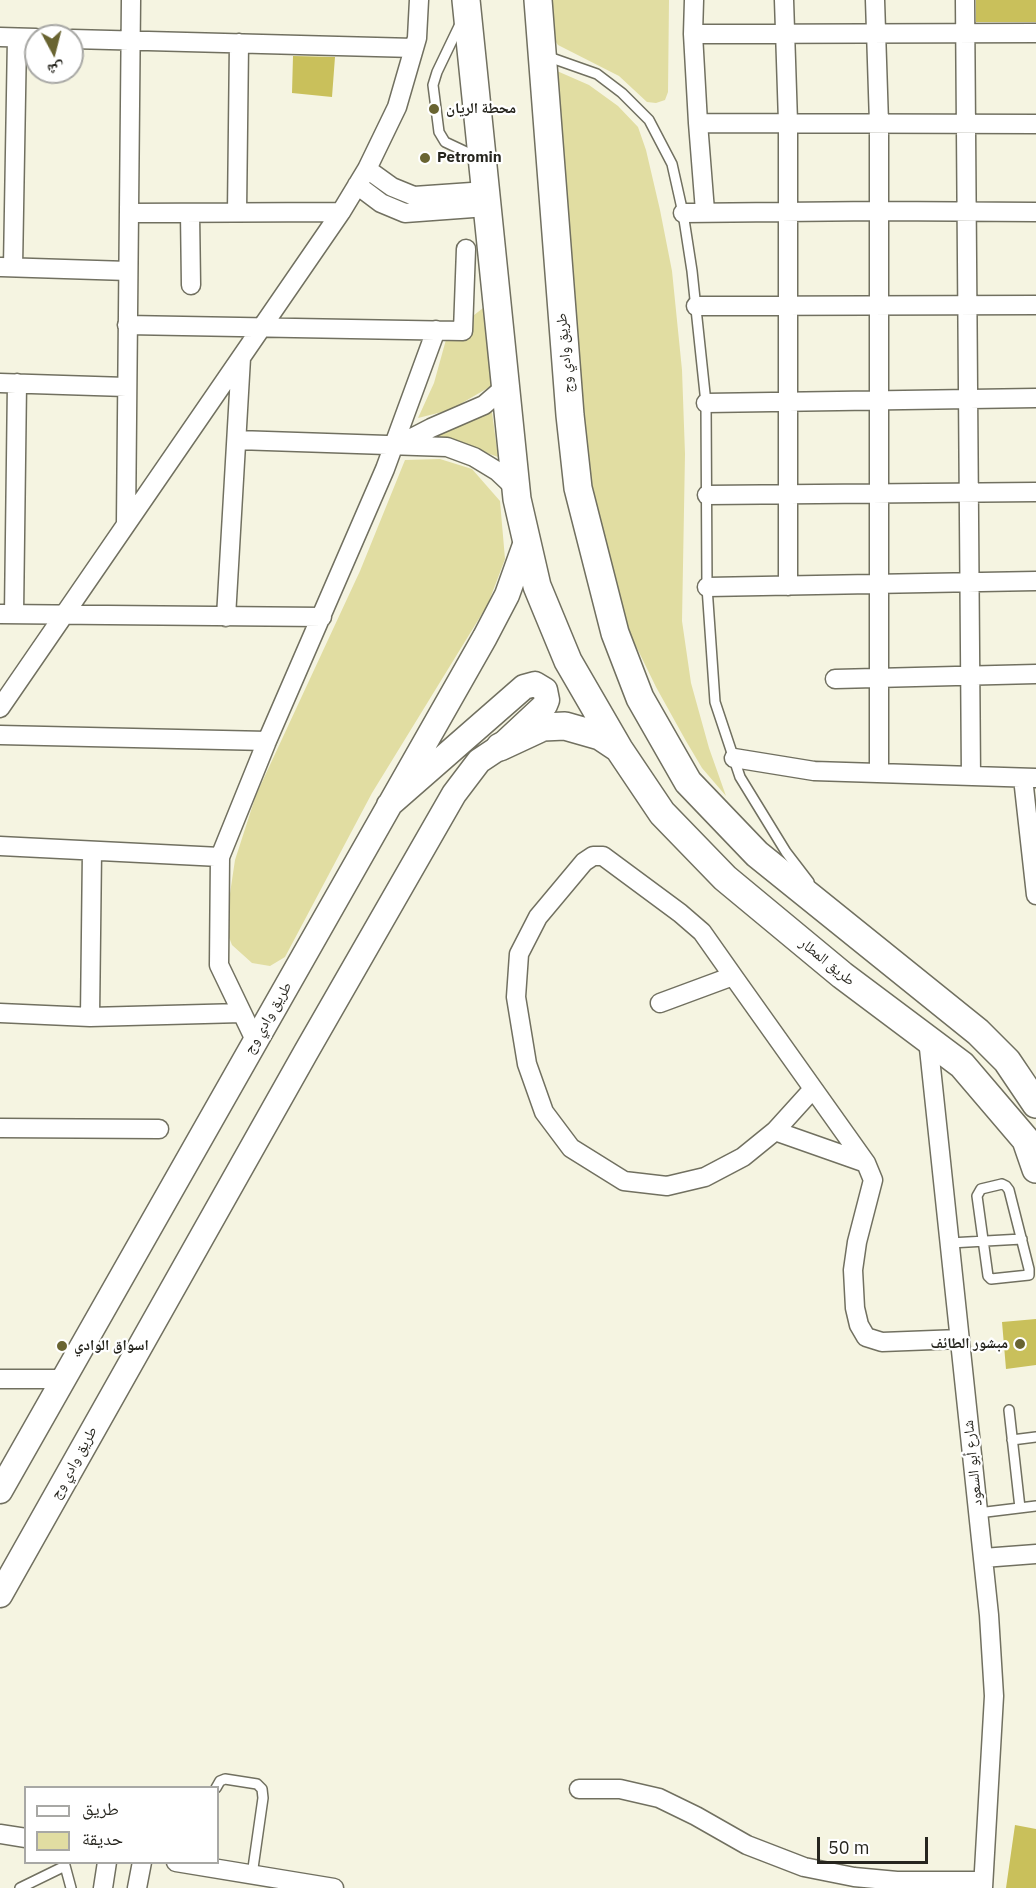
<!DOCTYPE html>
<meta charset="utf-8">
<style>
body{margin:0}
#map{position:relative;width:1036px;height:1888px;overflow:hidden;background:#f5f4e1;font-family:"IBM Plex Sans","Noto Naskh Arabic",sans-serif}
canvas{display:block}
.legend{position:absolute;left:24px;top:1786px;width:195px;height:78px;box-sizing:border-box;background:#fff;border:2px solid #a8a8a5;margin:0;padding:8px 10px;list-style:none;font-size:18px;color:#26251e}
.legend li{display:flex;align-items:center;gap:12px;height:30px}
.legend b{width:30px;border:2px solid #a8a8a5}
.north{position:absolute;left:24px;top:24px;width:60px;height:60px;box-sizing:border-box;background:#fff;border:2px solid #a8a8a5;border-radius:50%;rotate:173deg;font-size:16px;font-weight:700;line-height:24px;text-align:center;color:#26251e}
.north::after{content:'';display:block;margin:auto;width:21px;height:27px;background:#696431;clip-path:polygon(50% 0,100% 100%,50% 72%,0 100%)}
.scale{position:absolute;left:817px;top:1837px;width:111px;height:27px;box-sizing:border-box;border:3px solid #26251e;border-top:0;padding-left:8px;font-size:18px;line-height:21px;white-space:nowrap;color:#26251e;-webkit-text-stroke:4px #fff;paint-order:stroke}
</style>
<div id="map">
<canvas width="1036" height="1888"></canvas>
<ul class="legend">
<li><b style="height:8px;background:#fff"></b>طريق</li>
<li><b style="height:16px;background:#e1dda2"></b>حديقة</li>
</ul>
<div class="north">ش</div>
<div class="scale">50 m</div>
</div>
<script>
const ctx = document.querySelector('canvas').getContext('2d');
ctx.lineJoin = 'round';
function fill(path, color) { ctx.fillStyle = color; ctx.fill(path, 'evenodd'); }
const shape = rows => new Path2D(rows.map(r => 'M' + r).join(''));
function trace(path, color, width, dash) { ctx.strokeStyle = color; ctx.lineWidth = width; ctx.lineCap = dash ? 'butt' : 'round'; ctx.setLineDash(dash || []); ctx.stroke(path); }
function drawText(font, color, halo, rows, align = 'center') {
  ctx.font = font + ' "IBM Plex Sans","Noto Naskh Arabic",sans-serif'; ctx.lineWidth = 4.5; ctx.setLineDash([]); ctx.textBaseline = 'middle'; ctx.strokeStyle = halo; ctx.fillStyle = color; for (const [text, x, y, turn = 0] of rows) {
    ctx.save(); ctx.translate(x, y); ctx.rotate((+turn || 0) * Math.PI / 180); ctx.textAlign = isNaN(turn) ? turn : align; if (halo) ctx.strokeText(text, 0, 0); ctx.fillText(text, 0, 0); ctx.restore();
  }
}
const green = shape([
 [546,0,669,0,668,92,665,100,656,103,647,102,619,76,558,45,551,35],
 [557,71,589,85,618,106,638,127,646,150,660,210,672,271,682,370,685,454,682,621,691,683,709,748,726,796,702,768,686,741,656,687,634,642,616,600,590,503],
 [487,305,493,385,450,410,418,418,434,383,447,336],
 [492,412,498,457,462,444,424,435,460,426],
 [440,459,472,469,500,501,505,559,488,604,372,793,285,957,270,966,252,963,232,945,225,927,235,860,256,795,360,571,405,460]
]);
const building = shape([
 [976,0,1036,0,1036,22,976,22],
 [293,56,335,57,332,97,292,93],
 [1036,1319,1036,1365,1006,1369,1002,1322],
 [1015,1825,1036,1829,1036,1888,1006,1888]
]);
const lane = shape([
 [461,22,437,72,433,85,439,132,445,142,479,158],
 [546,56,597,74,622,93,649,120,672,164,683,213,692,271,706,403,707,587,715,702,740,777,786,852,809,882],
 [1002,1184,1006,1186,1009,1190,1029,1269,1029,1275,991,1279,988,1276,977,1196,981,1189,1002,1184],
 [950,1243,1022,1239],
 [1009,1410,1020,1508],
 [1012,1440,1036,1437],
 [978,1513,1036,1506],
 [216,1788,220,1781,225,1779,257,1784,262,1789,263,1798,252,1875],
 [64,1862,71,1888],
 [20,1888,65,1866]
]);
const street = shape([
 [694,0,693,34,698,123],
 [784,0,788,122,788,586],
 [875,0,879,123,879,773],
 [965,0,971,776],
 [693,34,1036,33],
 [0,37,36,38],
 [72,39,414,48],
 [367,169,392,187,414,196,486,191],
 [357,185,381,203,405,213,487,207],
 [705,211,698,123,1036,124],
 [237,212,239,43],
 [129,213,341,212],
 [190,213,191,285],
 [683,213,878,211,1036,212],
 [1,267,128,271],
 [13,267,17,38],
 [696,306,1036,305],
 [127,325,463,331,466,249],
 [0,383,126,387],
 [706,403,1036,398],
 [237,440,447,447,474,457,497,471,516,489],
 [398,445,431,428,484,405,506,386],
 [707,495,1036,492],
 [126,524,131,0],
 [707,587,1036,581],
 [0,614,322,617],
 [14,614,17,383],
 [226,617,241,358],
 [835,679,1036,674],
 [0,708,341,212,367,169,397,107,417,38,419,0],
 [0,735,267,741],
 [734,758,814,771,1036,778],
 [1023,778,1036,895],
 [0,846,220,857],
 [733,976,702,932,680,913,603,856,593,856,584,862,538,917,519,954,516,997,527,1064,544,1112,571,1148,624,1181,667,1186,705,1177,743,1157,775,1131,813,1089],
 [660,1003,733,976,866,1163,873,1180,857,1242,853,1270,855,1308,859,1325,866,1337,882,1342,960,1339],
 [0,1013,90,1017,242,1013],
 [90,1017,92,851],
 [928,1039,989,1615,994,1696,983,1888],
 [255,1040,219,965,220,857,267,741,385,469,436,330],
 [0,1128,159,1129],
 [775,1131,866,1163],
 [0,1379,65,1379],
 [983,1558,1036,1554],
 [579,1789,620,1789,659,1798,696,1816,747,1845,804,1867,854,1877,897,1881,983,1881],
 [0,1834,26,1838],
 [176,1862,334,1888],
 [103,1888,107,1862],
 [137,1888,142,1862]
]);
const secondary = shape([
 [0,1491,485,637,507,595,526,542],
 [0,1595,306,1052,454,794,479,761,500,747,545,705,547,700,545,690,535,684,524,687,389,805]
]);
const primary = shape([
 [466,0,517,499,537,586,568,661,619,749,662,813,725,878,842,975,962,1065,1026,1140,1036,1169],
 [538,0,570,415,578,488,615,633,640,698,688,782,757,854,978,1032,1007,1061,1036,1104],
 [500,747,543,727,565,726,600,736,618,748]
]);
const markers = [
 [434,109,6,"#696431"],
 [425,158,6,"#696431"],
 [1020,1344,6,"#696431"],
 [62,1346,6,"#696431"]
];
const poiNames = [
 ["محطة الريان",446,109],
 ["Petromin",437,158],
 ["مبشور الطائف",1008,1344,"right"],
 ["اسواق الوادي",74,1346]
];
const streetNames = [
 ["طريق وادي وج",565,353,-95],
 ["طريق المطار",827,962,39],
 ["طريق وادي وج",268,1018,-60],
 ["طريق وادي وج",74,1463,-61],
 ["شارع أبو السعود",973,1463,-96]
];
fill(green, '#e1dda2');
fill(building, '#c9c05b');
trace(lane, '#717060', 12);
trace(street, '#717060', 21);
trace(secondary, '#717060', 27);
trace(primary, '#717060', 30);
trace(lane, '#fff', 9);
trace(street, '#fff', 18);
trace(secondary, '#fff', 24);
trace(primary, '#fff', 27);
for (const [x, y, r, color] of markers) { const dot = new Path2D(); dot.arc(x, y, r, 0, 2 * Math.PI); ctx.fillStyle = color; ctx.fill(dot); trace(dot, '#fff', 2); }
drawText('bold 15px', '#26251e', '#fff', poiNames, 'left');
drawText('15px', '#26251e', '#fff', streetNames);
</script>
